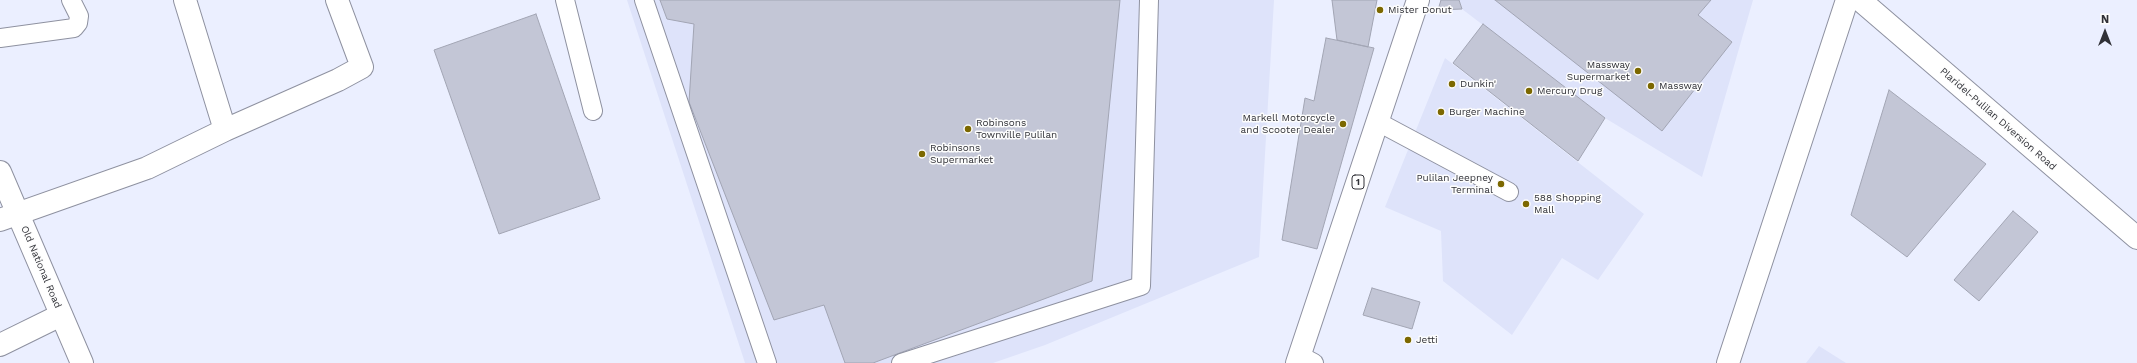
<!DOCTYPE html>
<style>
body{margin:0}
#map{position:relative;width:2137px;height:363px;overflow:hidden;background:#ebefff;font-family:"Work Sans",sans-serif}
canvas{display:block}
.north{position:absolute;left:2085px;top:12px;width:40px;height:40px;-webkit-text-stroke:3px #fdfdfd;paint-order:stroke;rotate:0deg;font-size:11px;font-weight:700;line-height:16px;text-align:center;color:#303137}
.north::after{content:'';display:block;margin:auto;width:14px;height:18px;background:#303137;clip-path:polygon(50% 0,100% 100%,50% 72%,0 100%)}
</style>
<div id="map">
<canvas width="2137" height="363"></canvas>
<div class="north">N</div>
</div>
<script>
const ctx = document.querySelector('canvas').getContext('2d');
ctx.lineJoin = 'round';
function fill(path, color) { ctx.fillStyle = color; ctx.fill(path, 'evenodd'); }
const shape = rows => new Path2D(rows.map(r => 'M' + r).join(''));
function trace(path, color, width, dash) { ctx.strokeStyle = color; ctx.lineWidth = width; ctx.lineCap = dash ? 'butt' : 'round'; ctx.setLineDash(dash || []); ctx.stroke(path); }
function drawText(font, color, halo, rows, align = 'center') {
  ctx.font = font + ' "Work Sans",sans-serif'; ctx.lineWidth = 3; ctx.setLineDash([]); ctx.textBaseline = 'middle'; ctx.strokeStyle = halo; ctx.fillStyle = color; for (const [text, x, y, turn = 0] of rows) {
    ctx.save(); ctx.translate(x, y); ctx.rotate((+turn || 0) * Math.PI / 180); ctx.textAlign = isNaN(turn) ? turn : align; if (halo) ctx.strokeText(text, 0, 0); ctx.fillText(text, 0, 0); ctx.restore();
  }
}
const built = shape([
 [627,0,1274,0,1259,257,1045,345,993,363,745,363],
 [1459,0,1753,0,1702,177,1605,118,1462,9],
 [1445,58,1644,214,1598,280,1562,258,1512,335,1443,281,1441,231,1385,207],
 [1819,346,1846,363,1806,363]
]);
const building = shape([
 [660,0,1120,0,1092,281,873,363,845,363,824,305,774,320,689,102,694,24,667,19,660,0],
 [1332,0,1377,0,1368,47,1337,40,1332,0],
 [1441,0,1459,0,1462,9,1438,10,1441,0],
 [1495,0,1711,0,1698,15,1732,42,1662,131,1495,0],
 [536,14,600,199,499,234,434,50,536,14],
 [1483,24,1605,118,1578,161,1453,63,1483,24],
 [1326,38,1374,48,1317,249,1282,240,1305,98,1314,101,1326,38],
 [1889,90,1986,164,1907,257,1851,215,1889,90],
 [2013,211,2038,232,1979,301,1954,280,2013,211],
 [1372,288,1420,302,1412,329,1363,315,1372,288]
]);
const lane = shape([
 [565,0,593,111],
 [644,0,767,363],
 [0,38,74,28,78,23,79,16,71,0],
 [1378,122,1509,192],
 [1299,355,1314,363],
 [901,363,1141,286,1149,0]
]);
const street = shape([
 [185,0,225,130],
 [0,220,147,168,225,130,338,80,362,67,337,0],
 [0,345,61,315],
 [1728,363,1847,0]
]);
const secondary = shape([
 [0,172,82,363]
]);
const primary = shape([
 [1297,363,1418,0]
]);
const highway = shape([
 [1860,0,2137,238]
]);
const markers = [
 [1380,10,4,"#7c6800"],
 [1638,71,4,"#7c6800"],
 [1452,84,4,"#7c6800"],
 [1651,86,4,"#7c6800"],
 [1529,91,4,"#7c6800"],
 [1441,112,4,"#7c6800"],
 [1343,124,4,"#7c6800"],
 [968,129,4,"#7c6800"],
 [922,154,4,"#7c6800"],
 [1501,184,4,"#7c6800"],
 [1526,204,4,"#7c6800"],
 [1408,340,4,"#7c6800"]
];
const shields = [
 [1358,182,12]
];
const shieldNames = [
 ["1",1358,182]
];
const poiNames = [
 ["Mister Donut",1388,10],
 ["Massway",1630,65,"right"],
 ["Supermarket",1630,77,"right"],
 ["Dunkin'",1460,84],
 ["Massway",1659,86],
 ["Mercury Drug",1537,91],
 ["Burger Machine",1449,112],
 ["Markell Motorcycle",1335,118,"right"],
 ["and Scooter Dealer",1335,130,"right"],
 ["Robinsons",976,123],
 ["Townville Pulilan",976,135],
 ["Robinsons",930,148],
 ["Supermarket",930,160],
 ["Pulilan Jeepney",1493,178,"right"],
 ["Terminal",1493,190,"right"],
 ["588 Shopping",1534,198],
 ["Mall",1534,210],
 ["Jetti",1416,340]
];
const streetNames = [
 ["Plaridel-Pulilan Diversion Road",1998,119,41],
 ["Old National Road",41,267,67]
];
fill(built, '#dee3fa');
fill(building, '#c3c6d6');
trace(building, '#a2a5b4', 1);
trace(lane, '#8e91a0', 20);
trace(street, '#8e91a0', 24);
trace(secondary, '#8e91a0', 24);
trace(primary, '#8e91a0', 24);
trace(highway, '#8e91a0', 24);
trace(lane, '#fff', 18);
trace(street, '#fff', 22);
trace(secondary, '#fff', 22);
trace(primary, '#fff', 22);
trace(highway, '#fff', 22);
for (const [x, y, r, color] of markers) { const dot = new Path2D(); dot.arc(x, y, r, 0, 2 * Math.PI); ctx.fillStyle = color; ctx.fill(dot); trace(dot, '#fdfdfd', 1.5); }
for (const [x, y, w] of shields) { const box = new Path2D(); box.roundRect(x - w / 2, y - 7, w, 14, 3); ctx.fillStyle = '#fdfdfd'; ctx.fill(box); trace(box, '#303137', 1); }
drawText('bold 9px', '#303137', null, shieldNames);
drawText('10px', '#303137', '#fdfdfd', poiNames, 'left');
drawText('10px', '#303137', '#fdfdfd', streetNames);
</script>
